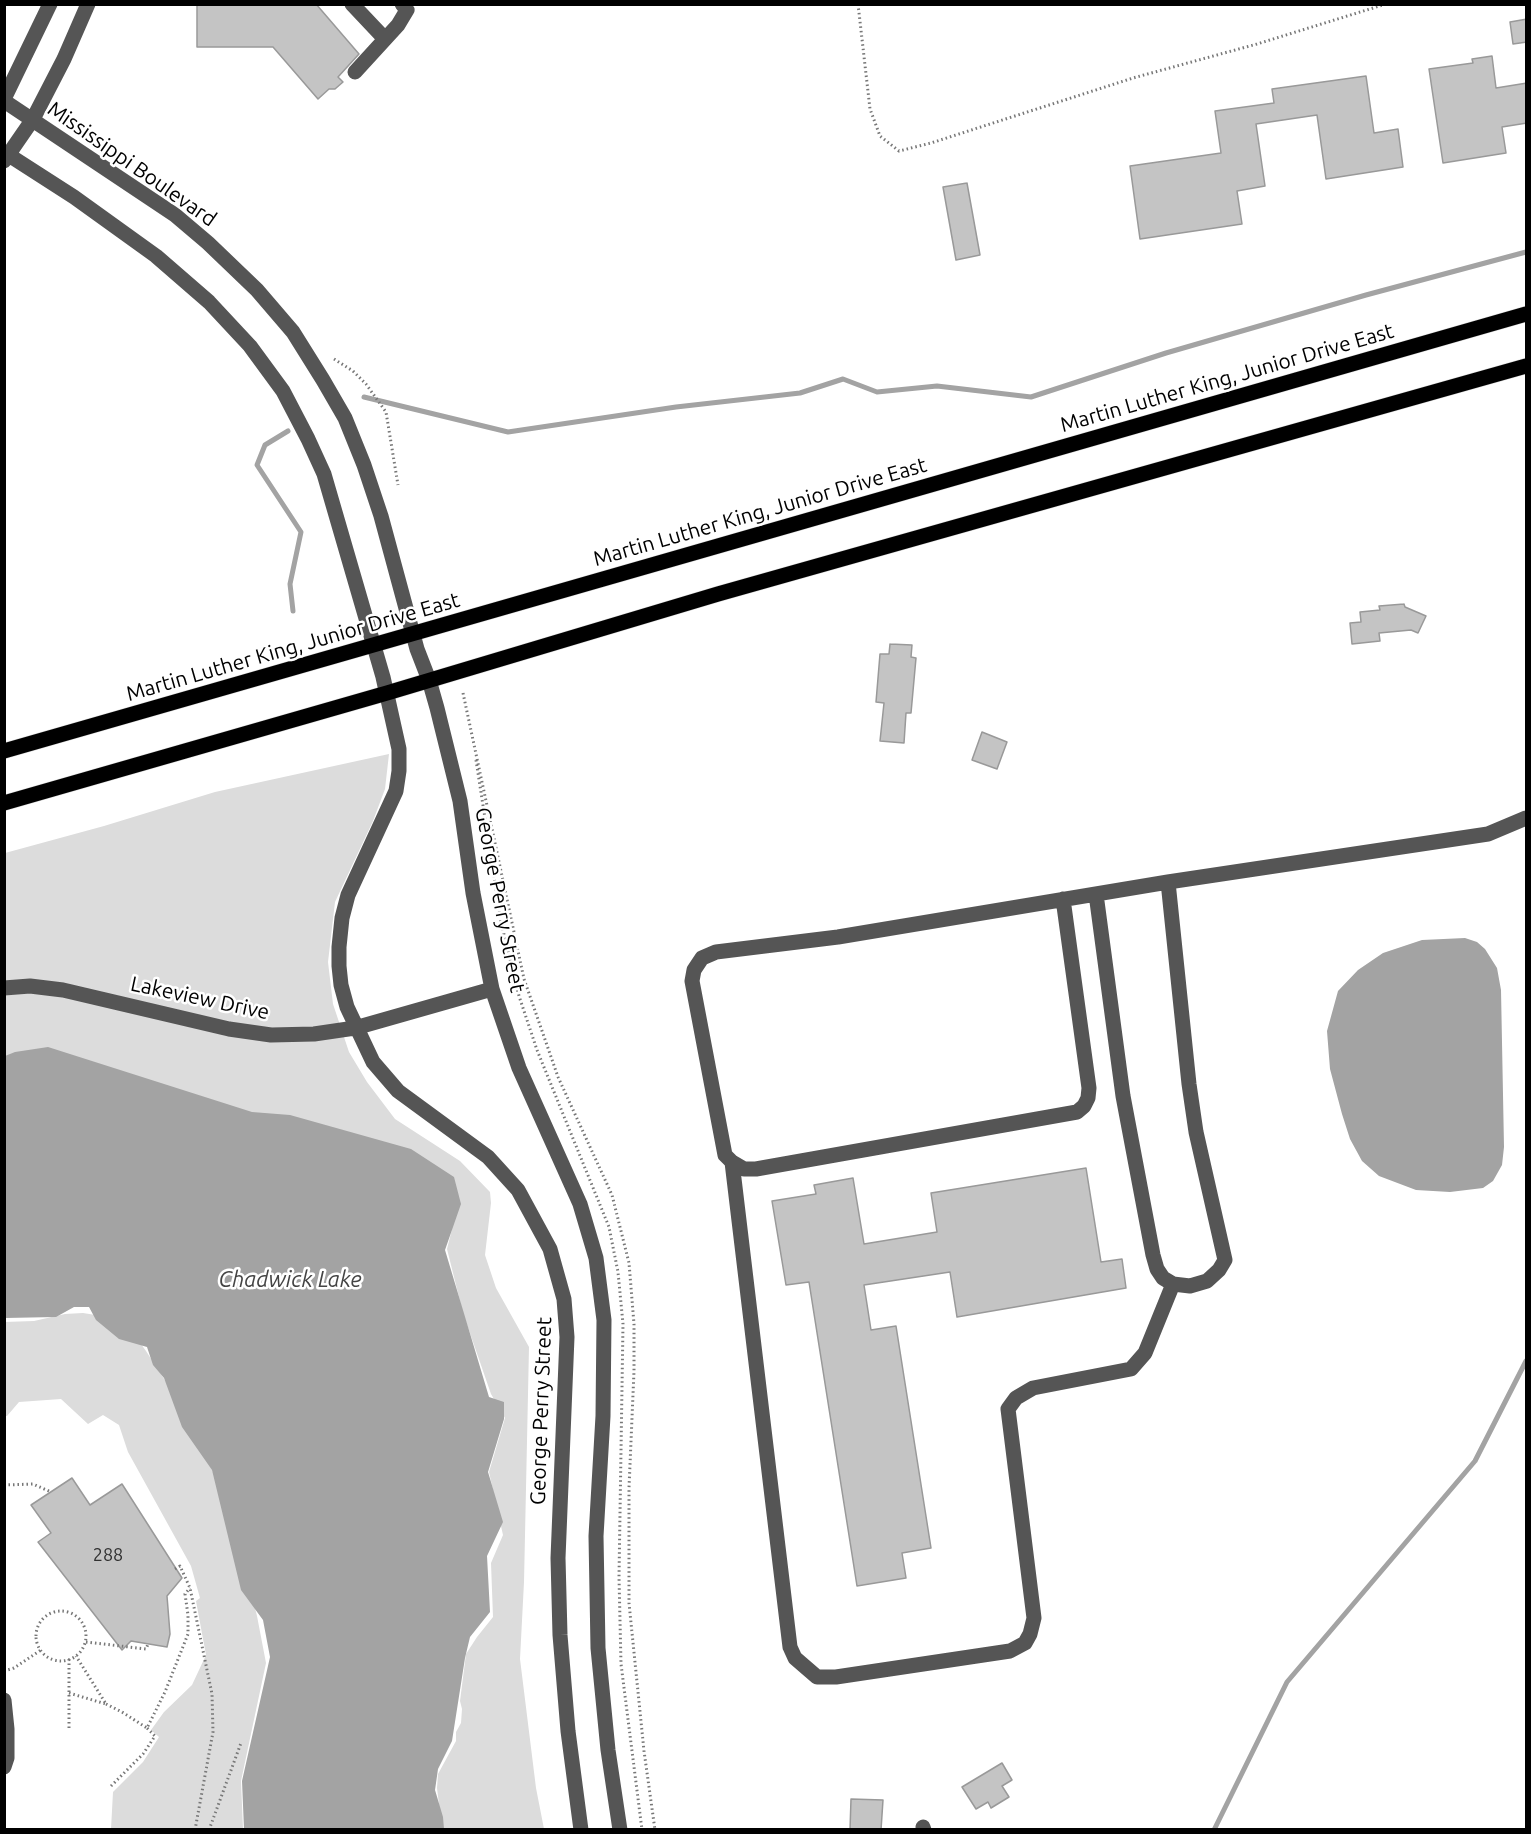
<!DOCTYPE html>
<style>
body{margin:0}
#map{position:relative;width:1531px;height:1834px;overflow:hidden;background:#fff;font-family:Ubuntu,sans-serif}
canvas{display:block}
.frame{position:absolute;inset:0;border:6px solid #000;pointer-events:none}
</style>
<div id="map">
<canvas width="1531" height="1834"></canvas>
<div class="frame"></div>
</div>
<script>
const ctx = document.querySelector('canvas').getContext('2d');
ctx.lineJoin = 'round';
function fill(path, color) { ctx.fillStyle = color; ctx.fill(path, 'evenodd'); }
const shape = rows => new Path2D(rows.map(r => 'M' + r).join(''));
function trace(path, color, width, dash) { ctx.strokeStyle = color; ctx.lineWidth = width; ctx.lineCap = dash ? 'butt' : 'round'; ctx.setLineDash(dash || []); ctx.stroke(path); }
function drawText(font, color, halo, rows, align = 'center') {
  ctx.font = font + ' Ubuntu,sans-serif'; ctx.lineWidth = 5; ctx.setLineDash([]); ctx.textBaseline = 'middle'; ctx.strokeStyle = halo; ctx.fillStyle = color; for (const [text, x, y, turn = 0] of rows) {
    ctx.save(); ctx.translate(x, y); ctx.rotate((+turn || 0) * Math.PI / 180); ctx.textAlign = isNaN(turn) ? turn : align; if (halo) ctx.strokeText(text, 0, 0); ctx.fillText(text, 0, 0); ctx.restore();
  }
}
const green = shape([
 [389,754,385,789,373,821,335,902,328,962,333,1004,349,1052,367,1082,395,1119,460,1161,490,1192,491,1203,485,1255,496,1288,529,1347,524,1582,520,1659,536,1788,544,1829,442,1829,437,1788,438,1774,456,1741,456,1732,461,1723,462,1709,460,1701,466,1654,477,1637,493,1617,491,1563,503,1535,489,1472,505,1418,491,1394,463,1313,447,1249,452,1229,253,1115,5,1060,5,853,104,826,215,792],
 [83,1313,108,1317,131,1330,146,1351,190,1419,232,1516,257,1616,266,1663,241,1781,243,1829,111,1829,113,1792,143,1762,159,1737,151,1730,164,1712,192,1685,206,1655,196,1601,200,1598,191,1566,128,1452,119,1425,103,1415,88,1424,61,1399,19,1402,7,1416,5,1416,4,1322,34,1321,65,1314]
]);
const water = shape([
 [1465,938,1477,942,1485,949,1497,968,1501,990,1504,1147,1502,1165,1493,1181,1483,1188,1450,1192,1416,1190,1379,1176,1362,1161,1350,1139,1342,1114,1330,1069,1327,1031,1338,991,1358,970,1383,953,1422,940],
 [48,1047,252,1112,290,1115,411,1149,454,1177,461,1204,445,1250,489,1397,504,1402,504,1419,488,1472,503,1522,487,1556,490,1612,470,1637,465,1658,452,1741,438,1769,435,1790,443,1817,444,1829,244,1829,242,1781,270,1657,263,1620,241,1590,212,1470,182,1427,164,1378,153,1365,147,1347,119,1339,96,1320,89,1307,74,1307,56,1317,5,1318,5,1056,15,1052]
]);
const stream = shape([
 [364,397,508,432,676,407,800,393,843,379,877,392,937,386,1031,397,1166,353,1366,295,1526,252],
 [288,431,265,445,257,465,301,532,290,584,293,611],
 [1214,1830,1287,1682,1475,1461,1526,1361]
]);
const building = shape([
 [197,4,316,4,359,54,338,77,343,82,335,89,329,89,318,99,273,47,197,47,197,4],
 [1527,19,1527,42,1513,44,1510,22,1527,19],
 [1492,56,1496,88,1527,83,1527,123,1502,127,1506,153,1443,163,1429,69,1473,63,1472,59,1492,56],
 [1366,76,1374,133,1398,129,1403,167,1326,179,1317,115,1256,124,1265,186,1237,191,1242,224,1140,239,1130,166,1221,153,1215,111,1274,103,1272,89,1366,76],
 [967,183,980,255,956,260,943,187,967,183],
 [1404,604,1405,607,1426,616,1418,633,1411,630,1379,633,1380,641,1352,644,1350,623,1361,622,1360,612,1380,610,1379,606,1404,604],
 [890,644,912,645,911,657,916,658,911,713,906,713,904,743,880,741,884,703,876,702,880,654,889,654,890,644],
 [982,732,1007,742,997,769,972,760,982,732],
 [1086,1168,1101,1262,1122,1259,1126,1288,957,1317,950,1272,864,1285,871,1330,896,1326,931,1548,902,1553,906,1578,857,1586,809,1282,786,1285,772,1201,816,1194,814,1185,853,1178,864,1244,937,1232,931,1193,1086,1168],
 [72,1478,90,1505,122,1484,182,1578,167,1596,170,1634,167,1647,131,1641,122,1650,38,1542,51,1533,31,1505,72,1478],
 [1002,1763,1012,1780,1002,1786,1009,1797,991,1808,988,1802,976,1809,962,1787,1002,1763],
 [851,1799,883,1800,881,1830,850,1830,851,1799]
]);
const path = shape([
 [858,4,870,109,880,136,899,151,931,143,1133,78,1257,44,1386,4],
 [334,359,353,371,366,384,386,412,398,485],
 [463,693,524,979,558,1077,612,1195,629,1263,634,1324,634,1371,629,1488,629,1603,644,1751,655,1830],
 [476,760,501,922,519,996,537,1050,609,1227,618,1272,623,1324,619,1577,621,1664,642,1830],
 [4,1485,33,1484,51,1492],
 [175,1569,180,1566,190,1588,212,1694,213,1732,195,1830],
 '36 1636a25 25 0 1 1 50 0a25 25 0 1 1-50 0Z',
 [86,1642,146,1649,148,1644],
 [4,1671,14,1668,41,1650],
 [69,1693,106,1704,76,1656],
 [106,1704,122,1712,147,1728,165,1692,188,1634,188,1615,185,1594,190,1588],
 [69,1728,69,1659],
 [111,1786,143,1754,155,1736,147,1728],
 [209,1830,241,1743]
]);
const minor = shape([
 [352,4,385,39],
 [355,72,398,25,407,10,402,4],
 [4,99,50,4],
 [4,101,175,215,208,243,257,290,293,332,323,380,345,418,364,465,381,516,417,649,429,680,437,708,460,801,473,893,492,989,519,1068,580,1204,596,1258,604,1320,603,1416,596,1536,598,1648,608,1750,620,1830],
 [4,152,74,197,156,256,209,302,250,346,283,391,308,439,324,474,383,677,399,749,399,771,396,791,348,895,342,918,339,947,339,966,341,985,347,1007,373,1062,398,1091,488,1157,518,1190,550,1249,564,1299,567,1337,558,1558,560,1635,568,1731,581,1830],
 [4,161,33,119,64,59,88,4],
 [1096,894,1123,1096,1153,1255,1157,1269,1163,1278,1173,1284,1190,1286,1207,1281,1219,1270,1225,1260,1196,1132,1189,1084,1168,882],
 [1063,899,1089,1088,1088,1098,1084,1106,1077,1112,756,1169,744,1169,732,1162,725,1155,692,981,694,970,702,958,716,952,838,937,1168,882,1488,834,1526,818],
 [4,988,30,986,63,990,229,1029,271,1035,314,1034,355,1028,492,989],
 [732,1162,790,1647,795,1658,817,1677,836,1677,1010,1651,1025,1643,1030,1634,1034,1618,1008,1409,1016,1398,1033,1388,1131,1369,1145,1353,1173,1284],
 [4,1700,7,1729,7,1758,4,1767],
 [923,1827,924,1830]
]);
const major = shape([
 [4,751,1526,314],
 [4,803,387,693,718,594,1526,366]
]);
const numberNames = [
 ["288",108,1555]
];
const streetNames = [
 ["Mississippi Boulevard",132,164,35],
 ["Martin Luther King, Junior Drive East",1227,378,-16],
 ["Martin Luther King, Junior Drive East",760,512,-16],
 ["Martin Luther King, Junior Drive East",293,647,-16],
 ["George Perry Street",500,900,79],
 ["Lakeview Drive",200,998,12],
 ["George Perry Street",541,1411,-88]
];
const waterNames = [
 ["Chadwick Lake",290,1280]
];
fill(green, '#dcdcdc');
fill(water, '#a3a3a3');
trace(stream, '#a3a3a3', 5);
fill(building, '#c4c4c4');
trace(building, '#999', 1.5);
trace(major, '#dbdbdb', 16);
trace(path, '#777', 3, [1.5, 3]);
trace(minor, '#555', 15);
trace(major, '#000', 15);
drawText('18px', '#313131', null, numberNames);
drawText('21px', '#000', '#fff', streetNames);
drawText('italic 22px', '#444', '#fff', waterNames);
</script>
